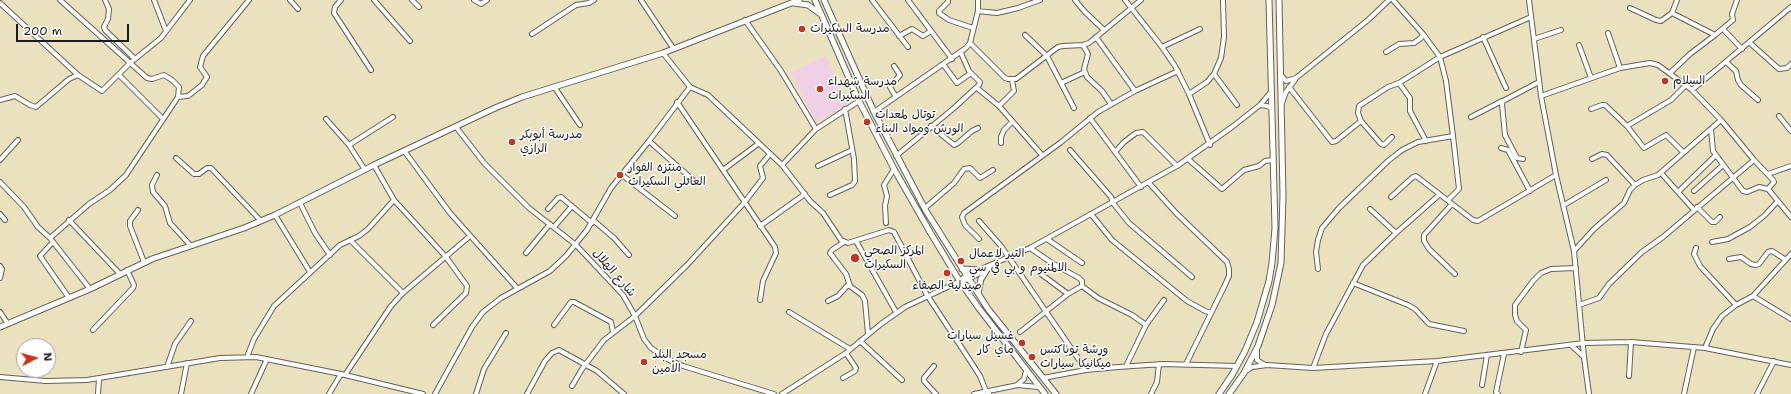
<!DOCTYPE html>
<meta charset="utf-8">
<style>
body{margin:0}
#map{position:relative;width:1791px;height:394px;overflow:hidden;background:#eae1be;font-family:"Shantell Sans",sans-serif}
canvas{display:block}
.north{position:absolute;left:16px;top:338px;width:40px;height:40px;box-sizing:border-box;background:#fff;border:1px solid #a4a4a4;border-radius:50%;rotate:84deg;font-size:11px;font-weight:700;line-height:16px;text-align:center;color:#1c1c1c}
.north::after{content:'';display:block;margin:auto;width:14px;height:18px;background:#c8321e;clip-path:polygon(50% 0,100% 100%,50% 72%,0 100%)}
.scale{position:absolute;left:16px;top:24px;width:113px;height:18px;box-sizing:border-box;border:2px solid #1c1c1c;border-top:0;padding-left:5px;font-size:12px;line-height:14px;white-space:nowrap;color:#1c1c1c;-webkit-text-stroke:3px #fff;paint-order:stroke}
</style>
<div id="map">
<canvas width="1791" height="394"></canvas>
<div class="north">N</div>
<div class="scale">200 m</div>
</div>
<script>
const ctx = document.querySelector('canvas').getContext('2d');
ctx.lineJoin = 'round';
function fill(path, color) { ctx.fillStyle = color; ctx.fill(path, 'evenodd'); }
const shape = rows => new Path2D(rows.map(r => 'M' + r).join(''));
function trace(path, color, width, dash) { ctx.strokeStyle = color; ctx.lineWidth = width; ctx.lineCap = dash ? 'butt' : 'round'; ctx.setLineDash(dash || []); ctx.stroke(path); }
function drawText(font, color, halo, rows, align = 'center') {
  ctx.font = font + ' "Shantell Sans","Playpen Sans Arabic",sans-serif'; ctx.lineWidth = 3; ctx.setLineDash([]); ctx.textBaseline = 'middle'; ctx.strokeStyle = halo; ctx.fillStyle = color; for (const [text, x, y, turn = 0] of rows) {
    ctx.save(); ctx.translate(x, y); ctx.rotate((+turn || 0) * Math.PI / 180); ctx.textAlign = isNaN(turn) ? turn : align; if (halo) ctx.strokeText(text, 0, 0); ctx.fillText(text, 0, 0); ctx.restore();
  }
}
const built = shape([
 [826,56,847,105,816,122,791,73]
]);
const minor = shape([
 [60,0,147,78,152,79,164,75,172,80,179,87,178,97,126,175,110,190,89,204,50,238,90,289],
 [105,0,109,9,108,19,104,27,105,30,135,59],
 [154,0,166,31],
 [290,0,298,9],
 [341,0,335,7,334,13,371,70],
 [374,0,410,41],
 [412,0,419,7],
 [474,0,481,4,487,0],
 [641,0,673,48],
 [872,0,908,47],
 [908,0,952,59],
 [948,0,948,2,939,11,939,13,949,20,973,28],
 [1075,0,1085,12,1104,30],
 [1125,0,1162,47,1175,66,1189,94,1210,145],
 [1529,0,1541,96,1556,175,1574,251,1584,357,1589,394],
 [0,3,78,75,102,91,130,63,161,38,190,0],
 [1630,8,1656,20,1661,21,1672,13,1677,0],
 [978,11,997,13,1018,8,1040,0],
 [1672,13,1715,35,1733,20,1732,14,1737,0],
 [745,20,781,71,816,129],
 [1723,29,1742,49],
 [1608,33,1620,68],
 [532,34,576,5,589,3,594,0],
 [1025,35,1047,56,1074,108],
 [899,36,912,29,923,36,931,31],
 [1096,37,1135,91],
 [1483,37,1506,88],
 [1534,39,1561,30],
 [970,43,1005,78,1008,79,1016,79,1058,47,1063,46,1083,45,1089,43,1141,0],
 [1750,43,1779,69,1787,68,1791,64],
 [1083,45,1088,54,1084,69,1087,77,1102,91,1111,104],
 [1579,45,1591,78],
 [1162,47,1200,29],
 [1386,52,1399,44,1414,43,1421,38,1423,34],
 [663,53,690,87,708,95,782,165,810,201,823,213,841,240,848,243,889,230,894,232,927,295,969,359,980,376,986,391,989,394],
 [1726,62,1736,71,1738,80,1741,85,1758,100],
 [943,64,957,83,971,73],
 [894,66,900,75,890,87,896,97],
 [1670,73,1690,54,1715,35],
 [1214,74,1237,105],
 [119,75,163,119],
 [1281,75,1286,81,1296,78,1368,20,1389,0],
 [1061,83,1085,72],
 [1399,83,1410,98,1410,111,1426,141],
 [1289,87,1332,142,1336,141,1361,121],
 [555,88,580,125],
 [977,88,999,106,1042,155],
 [1692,90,1791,7],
 [1189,94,1207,82,1214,74,1221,58,1224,37,1223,0],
 [1541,96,1620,68,1650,63,1658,65,1692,90,1721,120,1754,160,1773,180,1774,182,1768,189],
 [178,97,188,96,202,85,207,77,200,67,203,56,249,0],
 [0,100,15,96,30,105,36,107,69,79,78,75],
 [677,102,775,247,776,253,763,281,760,300],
 [1282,103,1286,92,1295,80],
 [1260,105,1267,106,1272,109],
 [999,106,1014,91,1012,80],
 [1591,109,1602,105,1605,105,1627,126,1644,148,1666,135,1683,152],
 [874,112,966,48,970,43,978,11,978,0],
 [1779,116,1791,131],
 [1471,117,1502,101],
 [1090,118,1141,187],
 [326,119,349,145,365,170],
 [931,126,954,145,958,143,972,131,978,128],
 [1627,126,1671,100,1686,85],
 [456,127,484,163,529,208,576,245,623,295,635,316,644,339,651,348,669,360,683,366,774,394],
 [1711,129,1713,151,1743,191,1747,192,1759,187,1768,189,1791,217],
 [1392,137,1384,145,1381,144,1361,121,1358,113,1359,106,1388,87,1399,83,1440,57,1531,17],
 [649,141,693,180],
 [1001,143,1001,137,1004,130,1012,122],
 [349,145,393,117],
 [1501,148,1508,150,1530,191],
 [1070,150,1111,197,1113,203,1129,223,1192,277],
 [405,152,450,213,517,288],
 [1115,152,1124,142,1136,133,1143,132,1177,166],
 [896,156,954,108,979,85,980,82,969,71,961,53],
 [176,158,194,174,199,174,207,168,211,168,261,221],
 [1188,159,1222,189,1244,170,1259,166,1265,161,1273,160],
 [1523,159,1517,158,1505,135,1502,104,1503,101,1539,82],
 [1592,159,1602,154,1607,155,1635,185],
 [0,160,18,140],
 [782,165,816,129,859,101],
 [818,166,852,150],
 [723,170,758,144],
 [1661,173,1694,210],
 [1768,174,1791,166],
 [157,175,152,185,153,192,165,206,170,223,191,246],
 [622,175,675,216],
 [0,182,24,207,38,227,50,238],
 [1149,183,1177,214,1227,262,1229,269,1229,276,1224,287,1186,364],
 [1694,191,1723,165],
 [1678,192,1715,156],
 [830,195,852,185,855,181,854,159,845,109],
 [1391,197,1413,177,1416,176,1473,220,1478,221,1556,175],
 [394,200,446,257,467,286,466,293,433,325],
 [1448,200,1459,189,1453,136],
 [300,203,315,233,330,255],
 [1452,204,1424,235,1424,241,1429,249,1455,274],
 [1564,205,1606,180],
 [1697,207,1712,222,1715,222,1720,217],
 [925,208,954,183,964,169,970,168,980,178,993,170],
 [548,209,558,198,561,197,592,223],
 [1370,209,1396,233],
 [138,210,130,221,130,226,144,262],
 [0,214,5,220],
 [1091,214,1112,240,1187,301,1205,311,1211,313],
 [275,215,310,272],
 [69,220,120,274],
 [593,220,614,238,629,255],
 [979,221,1001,246,1086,370],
 [886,223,885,206,887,196,884,185,894,169],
 [760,226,805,194],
 [554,227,572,206],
 [979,239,965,225,962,217,964,213,1060,143,1098,112,1135,91,1178,71],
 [1047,239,1082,263],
 [350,240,403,293],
 [856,241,896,312],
 [53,242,40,256,69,298],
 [844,242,832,250,830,253,846,274,850,286],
 [1712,242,1728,239,1750,227,1764,216,1777,202],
 [1030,248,1052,263,1079,278,1082,281,1082,286],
 [1696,248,1694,254,1700,266,1736,305],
 [1574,251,1594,229,1624,203,1630,190,1635,185,1643,180,1658,175,1721,120],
 [526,253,550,224],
 [1729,259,1741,257,1751,264,1756,265,1759,264,1768,252,1772,251,1786,260],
 [0,266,2,269,0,278],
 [1318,269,1316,252,1318,240,1322,228,1339,208,1388,161,1402,150,1418,142,1453,136,1446,81,1440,57,1423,34,1393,0],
 [1041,274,1068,294],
 [960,283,988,269],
 [1353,283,1408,305,1415,309,1429,324,1464,331],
 [1753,296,1791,319],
 [828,301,838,296,847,286,850,286,862,295,865,301,868,334],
 [1579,305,1599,298,1609,284,1642,252,1663,237,1754,160],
 [0,312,8,324],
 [789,312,850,349],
 [554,325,571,302,574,302,611,322,613,332],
 [93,330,133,288,134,285,127,270],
 [1020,332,1068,294,1082,286,1098,298,1132,315,1146,325],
 [860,341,902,380],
 [1571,345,1584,357],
 [1705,348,1713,329,1722,316,1736,305,1753,296,1791,254],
 [1257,350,1257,360,1265,365],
 [1521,352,1526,330,1517,321,1515,315,1515,305,1533,281,1541,273,1551,269,1576,268],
 [247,357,254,339,274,306,340,245,359,236,368,229,394,200,374,165],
 [934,366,924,378,924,381,936,394],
 [1126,366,1146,325,1164,300],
 [167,367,175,344,191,321],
 [1313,368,1326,334,1363,265,1396,233,1439,195],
 [1246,371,1252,367,1267,365,1313,368,1437,361,1584,343,1631,342,1705,348,1791,365],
 [345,375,391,306,403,293,470,236],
 [1629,376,1631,342],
 [0,377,46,381,87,380,220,358,256,357,341,374,423,394],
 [843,378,855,371,856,368,846,353],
 [1043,378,1086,370,1118,367,1163,364,1237,366],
 [1018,384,1024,379,1026,371],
 [1482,385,1487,355],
 [572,386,582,369,604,340,635,316,688,264,744,203,763,178,760,166,770,154],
 [98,394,99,379],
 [181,394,187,363],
 [251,394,267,359],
 [329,394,341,374],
 [435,394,472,327,483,312,501,298,550,271,566,256,587,230,611,188,649,141,690,87],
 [476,394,484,369,506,333],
 [527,394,545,361,552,353,559,350,597,371,624,394],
 [782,394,846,353,881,324,905,307,956,283,967,275,1030,248,1177,166,1232,127,1260,105,1271,92],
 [974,394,1018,385,1038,387],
 [1151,394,1157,382,1159,364],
 [1425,394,1437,361],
 [1498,394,1496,392,1504,354],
 [1684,394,1694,347],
 [1757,394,1774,361]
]);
const major = shape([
 [815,0,859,101,894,169,930,232,959,280,978,307,1045,394],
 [824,0,874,112,926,211,988,309,1056,394],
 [794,3,808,5,819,13],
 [962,269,979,270],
 [978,293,981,279,988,268],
 [0,327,90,289,152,259,244,228,275,215,374,165,495,108,522,97,663,53,799,0],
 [1219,394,1232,375,1245,351,1257,322,1269,281,1272,263,1275,228,1269,0],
 [1229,394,1244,373,1258,346,1272,305,1281,263,1283,195,1279,0]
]);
const markers = [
 [802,29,4,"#c8321e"],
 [1665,81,4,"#c8321e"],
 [820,89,4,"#c8321e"],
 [867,122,4,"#c8321e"],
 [512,142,4,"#c8321e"],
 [620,175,4,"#c8321e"],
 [855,258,5,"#c8321e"],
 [961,261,4,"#c8321e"],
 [947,273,4,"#c8321e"],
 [1022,343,4,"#c8321e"],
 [1032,357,4,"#c8321e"],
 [644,362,4,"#c8321e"]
];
const poiNames = [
 ["مدرسة السكيرات",810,29],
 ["السلام",1673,81],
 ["مدرسة شهداء",828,82],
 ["السكيرات",828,96],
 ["توتال لمعدات",875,115],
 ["الورش ومواد البناء",875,129],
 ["مدرسة أبوبكر",520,135],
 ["الرازي",520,149],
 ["منتزه الفوار",628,168],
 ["العائلي السكيرات",628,182],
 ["المركز الصحي",864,251],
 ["السكيرات",864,265],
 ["التير لاعمال",969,254],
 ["الالمنيوم و بي في سي",969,268],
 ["صيدلية الصفاء",947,286,"center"],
 ["غسيل سيارات",1014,336,"right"],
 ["ماي كار",1014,350,"right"],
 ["ورشة توباكتس",1040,350],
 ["ميكانيكا سيارات",1040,364],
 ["مسجد البلد",652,355],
 ["الأمين",652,369]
];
const streetNames = [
 ["شارع الهلال",614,273,49]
];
fill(built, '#f0d0e4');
trace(minor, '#646155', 6);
trace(major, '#646155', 7);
trace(minor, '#fff', 4);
trace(major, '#fff', 5);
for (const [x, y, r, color] of markers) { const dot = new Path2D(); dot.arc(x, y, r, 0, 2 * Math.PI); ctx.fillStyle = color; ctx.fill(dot); trace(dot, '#fff', 1.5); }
drawText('12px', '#1c1c1c', '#fff', poiNames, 'left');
drawText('12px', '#1c1c1c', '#fff', streetNames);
</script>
